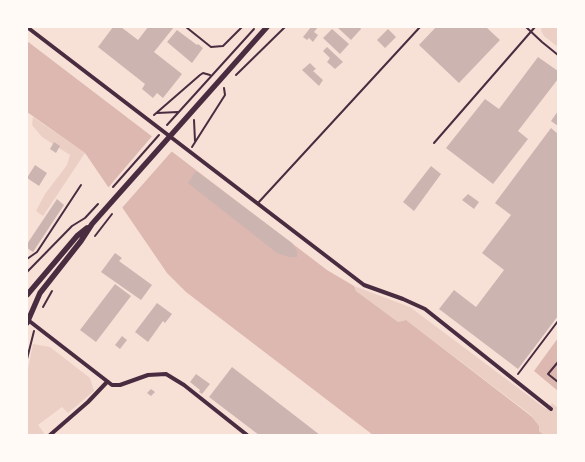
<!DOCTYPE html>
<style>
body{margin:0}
#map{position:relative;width:585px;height:462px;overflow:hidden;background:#f7e1d7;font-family:"Asap Condensed",sans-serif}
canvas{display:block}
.frame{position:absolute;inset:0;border:28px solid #fffaf5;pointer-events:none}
</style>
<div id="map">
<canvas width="585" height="462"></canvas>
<div class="frame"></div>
</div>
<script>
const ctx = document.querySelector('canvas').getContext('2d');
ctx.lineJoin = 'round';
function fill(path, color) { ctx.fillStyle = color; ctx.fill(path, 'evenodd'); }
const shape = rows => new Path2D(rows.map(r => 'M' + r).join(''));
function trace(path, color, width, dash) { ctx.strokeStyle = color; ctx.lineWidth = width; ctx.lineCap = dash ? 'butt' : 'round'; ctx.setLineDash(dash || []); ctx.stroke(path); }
const green = shape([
 [542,27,558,27,558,47,544,36,541,30],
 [33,117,85,153,43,216,36,211,45,194,67,165,70,155,42,137,32,125],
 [354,286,410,307,546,409,552,403,558,408,558,435,544,435,539,431,531,415,406,320,398,322,356,291],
 [33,344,50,347,90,378,94,391,68,413,62,407,38,425,44,433,41,435,27,435,27,373]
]);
const water = shape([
 [27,41,327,270,354,286,356,291,398,322,406,320,531,416,539,426,539,431,544,435,373,435,186,292,167,273,85,153,27,112],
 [558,338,558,391,534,371]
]);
const pier = shape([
 [153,135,173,150,121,209,107,189]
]);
const building = shape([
 [113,27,121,27,138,40,148,27,174,27,154,52,182,74,163,98,157,93,153,98,142,89,145,84,98,47],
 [311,27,318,27,314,32,318,35,313,42,309,38,307,40,303,37],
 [337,27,360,27,361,29,351,40],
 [436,27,486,27,500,40,459,83,419,45],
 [332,29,349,44,340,54,323,38],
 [388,29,396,37,385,48,377,40],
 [177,30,197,45,198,44,203,48,192,63,167,42],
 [327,47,343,62,335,69,327,62,330,58,323,51],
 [538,57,558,71,558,79,518,131,528,139,493,184,446,148,485,99,499,109],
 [310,63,316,69,313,71,323,80,319,86,302,70],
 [558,111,558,126,551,121],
 [551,128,558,134,558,316,518,369,439,309,454,290,476,307,504,270,482,253,511,215,495,203],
 [54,142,60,146,56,153,50,149],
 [35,165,47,173,39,186,27,178],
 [431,166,441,174,414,211,403,202],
 [196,171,292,243,297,251,297,257,289,257,277,253,188,183],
 [468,194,479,202,474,209,462,200],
 [57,199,64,205,33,252,27,248,27,244],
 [115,253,122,258,119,261,152,285,141,300,101,272],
 [115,284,131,296,96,342,80,330],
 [157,303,172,314,165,323,163,321,148,342,135,332],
 [122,336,127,340,120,349,115,345],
 [232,367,320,435,259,435,209,397],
 [196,374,210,384,202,394,199,392,200,390,190,382],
 [151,389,155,392,151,396,147,393]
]);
const path = shape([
 [236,75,285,27],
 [157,113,178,112],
 [154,115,200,75,203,73,210,75],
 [194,120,195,141],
 [167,125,254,29],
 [192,147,225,95,224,88],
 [113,187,159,135],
 [95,236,112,214],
 [27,272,72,226,85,218,98,204],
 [43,307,52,291],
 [27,359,34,331],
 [558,362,548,374,558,382],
 [518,374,558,321]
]);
const service = shape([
 [186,27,211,47,223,46,242,27],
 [526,27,542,42,558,55],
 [434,143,535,27],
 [258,203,420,27],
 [27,259,37,252,81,185]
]);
const minor = shape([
 [27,27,364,285,403,299,425,309,551,409],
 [28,320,112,385,120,385,148,375,166,374,184,385,247,435],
 [50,435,88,402,107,382]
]);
const tertiary = shape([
 [27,295,77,236,87,228],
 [27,323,40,293,81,241,92,224,267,27]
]);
fill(green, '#ebcfc5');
fill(water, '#dcb8b0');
fill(pier, '#f7e1d7');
fill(building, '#ccb4b1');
trace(path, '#4a2c40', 2);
trace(service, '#4a2c40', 2);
trace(minor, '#4a2c40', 4);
trace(tertiary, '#4a2c40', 5.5);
</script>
